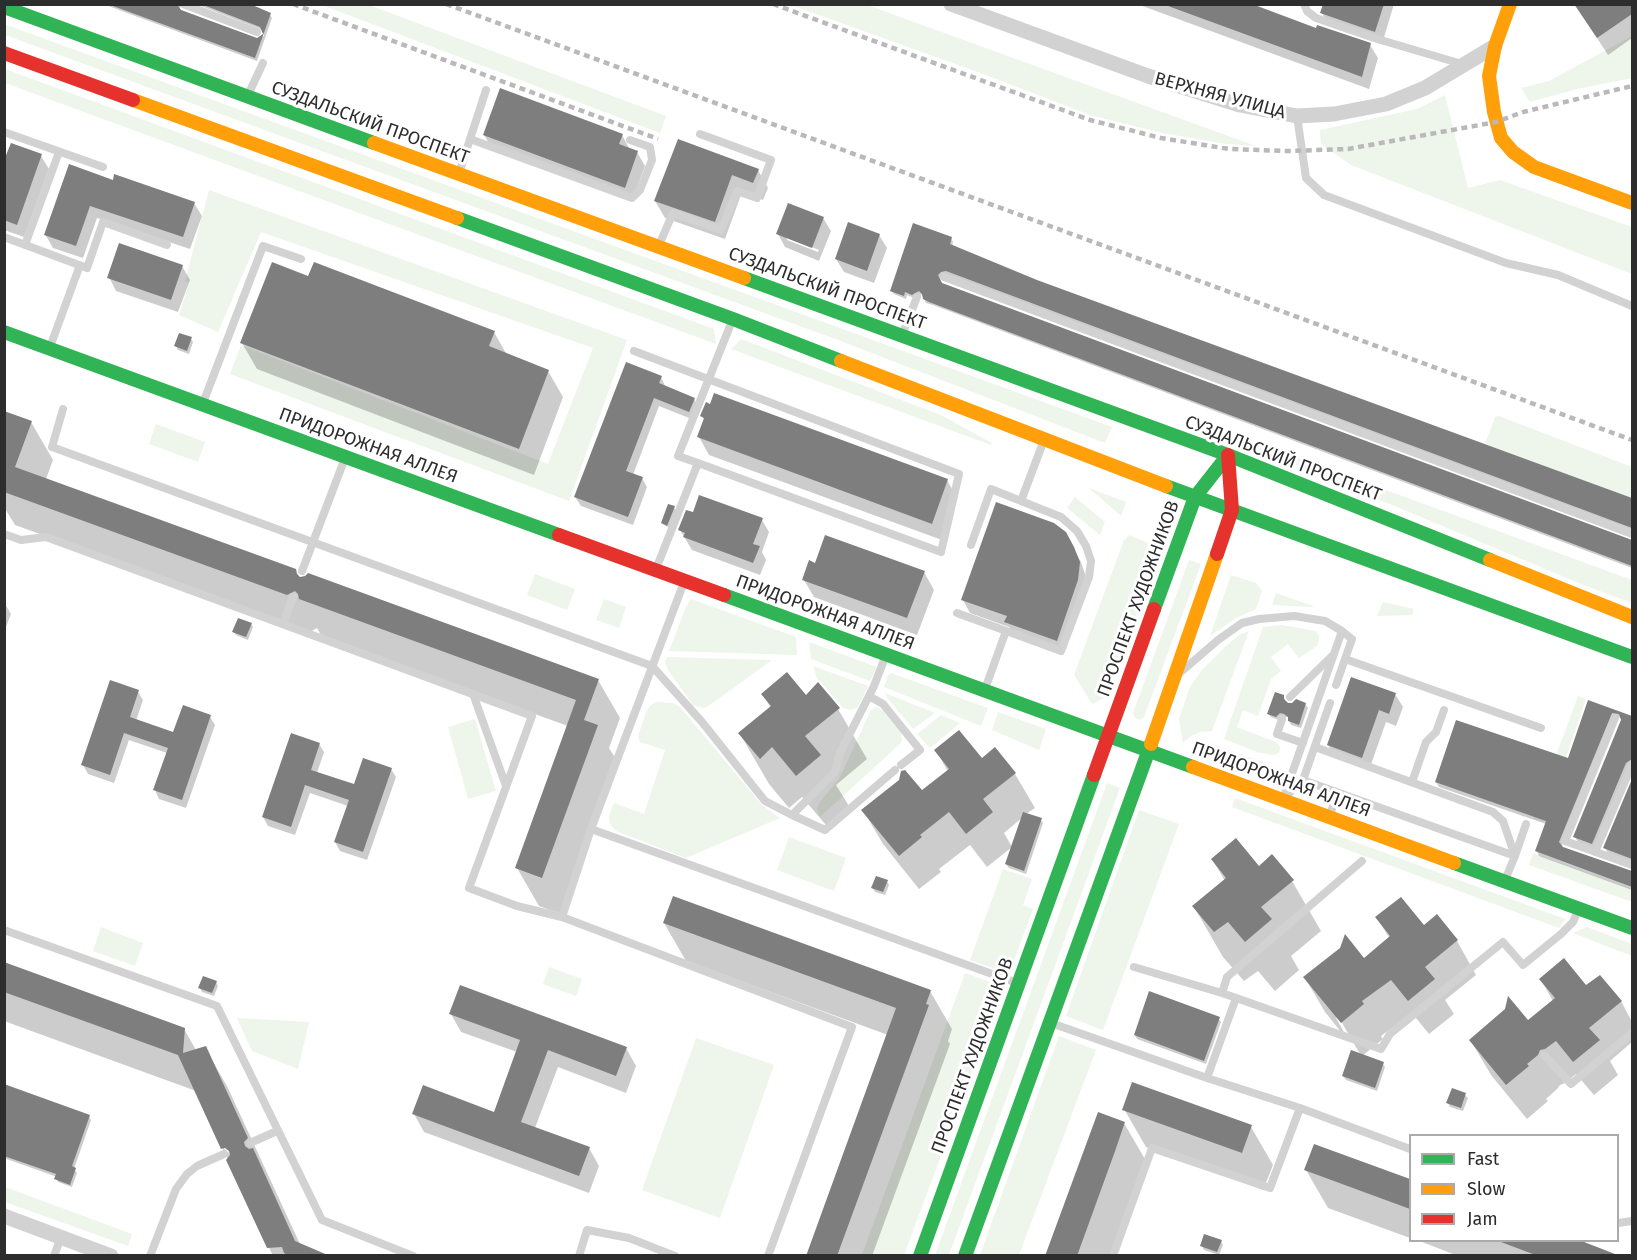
<!DOCTYPE html>
<meta charset="utf-8">
<style>
body{margin:0}
#map{position:relative;width:1637px;height:1260px;overflow:hidden;background:#fff;font-family:"Fira Sans",sans-serif}
canvas{display:block}
.frame{position:absolute;inset:0;border:6px solid #2d2d2d;pointer-events:none}
.legend{position:absolute;left:1409px;top:1134px;width:210px;height:108px;box-sizing:border-box;background:#fff;border:2px solid #ababab;margin:0;padding:8px 10px;list-style:none;font-size:18px;color:#2d2d2d}
.legend li{display:flex;align-items:center;gap:12px;height:30px}
.legend b{width:30px;border:2px solid #ababab}
</style>
<div id="map">
<canvas width="1637" height="1260"></canvas>
<div class="frame"></div>
<ul class="legend">
<li><b style="height:8px;background:#30b455"></b>Fast</li>
<li><b style="height:8px;background:#ff9f0a"></b>Slow</li>
<li><b style="height:8px;background:#e5322d"></b>Jam</li>
</ul>
</div>
<script>
const ctx = document.querySelector('canvas').getContext('2d');
ctx.lineJoin = 'round';
function fill(path, color) { ctx.fillStyle = color; ctx.fill(path, 'evenodd'); }
const shape = rows => new Path2D(rows.map(r => 'M' + r).join(''));
function trace(path, color, width, dash) { ctx.strokeStyle = color; ctx.lineWidth = width; ctx.lineCap = dash ? 'butt' : 'round'; ctx.setLineDash(dash || []); ctx.stroke(path); }
function drawText(font, color, halo, rows, align = 'center') {
  ctx.font = font + ' "Fira Sans",sans-serif'; ctx.lineWidth = 6; ctx.setLineDash([]); ctx.textBaseline = 'middle'; ctx.strokeStyle = halo; ctx.fillStyle = color; for (const [text, x, y, turn = 0] of rows) {
    ctx.save(); ctx.translate(x, y); ctx.rotate((+turn || 0) * Math.PI / 180); ctx.textAlign = isNaN(turn) ? turn : align; if (halo) ctx.strokeText(text, 0, 0); ctx.fillText(text, 0, 0); ctx.restore();
  }
}
const green = shape([
 [322,5,369,5,666,116,660,133],
 [791,5,867,5,1256,146,1226,144,1162,133,1090,115,986,75],
 [4,24,1112,427,1105,443,838,340,5,35],
 [1632,36,1632,78,1577,89,1530,102,1521,88,1549,81],
 [5,69,714,329,716,344,5,83],
 [1445,95,1468,188,1500,180,1632,227,1632,274,1351,165,1321,144,1320,130,1417,109],
 [209,190,627,340,569,501,230,374,241,345,548,464,593,348,261,232,218,332,179,315,189,283,185,281],
 [741,339,941,415,992,443,991,445,731,349],
 [1499,416,1632,467,1632,498,1485,444,1495,417],
 [1189,418,1632,580,1632,603,1586,586,1186,419],
 [156,424,205,442,198,462,149,444],
 [1089,488,1126,502,1121,516],
 [1075,497,1105,522,1100,535,1067,508],
 [1129,535,1161,548,1110,687,1104,698,1092,704,1074,675,1124,540],
 [1189,560,1201,564,1144,717,1140,720,1135,718,1133,713],
 [535,574,575,589,567,610,527,595],
 [1231,575,1256,583,1262,591,1256,609,1236,618,1210,636],
 [1276,593,1313,606,1313,607,1272,605],
 [604,599,626,607,619,628,596,620],
 [691,599,796,637,797,655,669,651,686,607],
 [1383,602,1414,609,1412,615,1377,616],
 [1282,625,1316,631,1319,635,1319,641,1317,646,1299,658,1288,644,1271,657,1281,671,1271,679,1258,716,1243,710,1237,727,1276,742,1280,747,1279,753,1274,755,1260,753,1224,739,1263,627],
 [1249,631,1212,731,1200,732,1191,736,1183,743,1179,719,1190,687,1202,670,1226,646,1239,635],
 [809,642,877,667,870,681,811,659],
 [667,657,772,660,707,707,702,708,693,705,668,670,665,662],
 [813,666,868,686,858,707,851,710,843,708,817,678],
 [891,673,988,708,981,726,884,687,888,675],
 [885,693,935,713,913,729,888,699],
 [1578,696,1586,699,1544,822,1533,818],
 [657,702,673,703,680,707,762,805,780,818,686,858,616,831,610,824,609,816,614,803,644,814,665,750,640,742,638,736,647,710,651,705],
 [877,707,883,711,900,731,902,739,901,743,820,817,817,808,819,803,839,779,871,710],
 [998,712,1046,729,1039,750,992,730],
 [941,715,960,723,930,748,917,734],
 [475,719,496,791,468,799,448,727],
 [1210,743,1276,767,1267,773,1261,773,1198,750],
 [1107,783,1120,788,949,1255,935,1255],
 [1235,798,1565,919,1559,928,1232,807],
 [1139,810,1179,824,1103,1030,1066,1016],
 [789,837,846,858,834,891,777,870],
 [1533,853,1632,889,1632,902,1529,865],
 [1003,869,1032,879,1023,905,1033,909,1009,974,970,960],
 [101,927,143,943,135,966,93,951],
 [1587,927,1632,944,1632,956,1573,933],
 [549,967,582,979,576,996,543,984],
 [965,973,1004,987,904,1255,862,1255],
 [237,1018,309,1022,298,1069,252,1051],
 [1059,1036,1096,1050,1019,1255,980,1255],
 [696,1038,774,1065,720,1218,642,1190],
 [5,1187,132,1234,128,1246,5,1202]
]);
const shadow = shape([
 [103,4,181,4,179,9,255,39,264,36,263,30,196,4,243,4,270,15,272,18,257,61],
 [1137,4,1248,4,1317,30,1370,45,1378,58,1369,89],
 [1324,4,1394,4,1382,44,1329,26,1322,13],
 [1575,4,1632,4,1632,38,1608,55],
 [484,135,622,135,629,148,637,152,645,166,632,201,492,148],
 [679,140,758,170,768,188,763,200,742,192,725,239,665,218,655,201],
 [41,156,49,169,24,237,4,230,4,165],
 [113,182,194,203,202,216,190,249,97,218,83,258,53,248,45,234],
 [823,218,831,231,819,261,785,247,778,234],
 [787,237,819,250,818,252,787,240],
 [879,235,887,248,874,283,844,272,836,259],
 [951,238,953,242,952,247,1037,281,1632,501,1632,530,949,275,942,275,939,282,1632,541,1632,568,933,305,926,303,922,294,914,298,907,295,906,299,894,294,891,291],
 [182,266,190,280,178,312,116,291,109,277],
 [309,278,494,332,507,355,548,371,563,397,534,475,257,369,242,343],
 [191,339,193,342,189,354,178,350,176,346],
 [661,377,666,388,694,399,699,408,694,420,659,406,633,475,642,478,647,487,633,525,581,506,575,497],
 [4,413,31,422,53,460,46,479,295,570,300,578,598,680,620,718,609,748,619,764,563,915,539,906,517,868,568,726,322,637,317,628,310,632,15,525,4,507],
 [702,416,947,480,957,498,942,540,709,455,699,437,705,421],
 [674,507,676,511,669,528,663,523],
 [762,520,769,532,762,552,766,560,760,575,692,550,680,530],
 [1065,533,1081,562,1086,577,1085,594,1064,653,1014,635,1009,627,970,613,963,600],
 [816,565,924,572,934,590,917,635,814,597,804,580],
 [4,602,11,614,4,632],
 [251,624,253,627,248,640,236,635,234,632],
 [138,692,143,700,136,721,174,734,210,717,215,725,186,808,159,799,155,790,167,753,129,740,114,783,88,774,83,765],
 [762,694,806,697,838,709,867,759,836,785,849,806,826,825,802,797,789,808,769,784,740,734,771,708],
 [1395,694,1403,707,1396,726,1386,722,1369,770,1336,758,1328,745],
 [1283,696,1287,704,1305,704,1308,708,1301,728,1291,725,1288,717,1282,717,1279,720,1271,717,1269,714],
 [1589,702,1632,718,1632,765,1595,849,1578,842,1575,837,1622,718,1618,717,1612,721,1561,848,1632,873,1632,890,1539,856,1537,851,1546,824,1439,787,1436,782,1569,760],
 [319,744,324,752,317,773,355,786,391,769,396,777,367,860,340,851,335,842,348,806,310,793,295,835,268,826,263,817],
 [936,750,982,761,1015,774,1035,808,1026,814,1041,820,1043,823,1026,874,1009,868,1006,864,1023,817,1004,833,1012,847,987,867,970,845,939,869,941,872,919,889,883,844,863,810,922,792,948,772],
 [1632,783,1632,863,1608,853,1605,848],
 [1212,859,1259,868,1292,881,1321,931,1291,956,1299,970,1275,991,1258,971,1244,981,1223,957,1194,907,1225,881],
 [887,881,889,885,885,895,875,892,873,888],
 [1377,918,1423,927,1457,941,1476,975,1445,1000,1454,1014,1429,1034,1412,1013,1381,1036,1383,1039,1362,1056,1383,1064,1385,1067,1377,1091,1346,1080,1343,1076,1360,1054,1338,1016,1336,1018,1350,1043,1325,1012,1305,978,1364,960,1390,939],
 [664,923,930,991,952,1029,948,1041,950,1044,872,1256,807,1256,888,1035,686,961],
 [4,964,184,1029,196,1050,205,1048,227,1086,300,1244,330,1256,273,1256,196,1091,4,1021],
 [224,1146,234,1157,224,1149],
 [1541,980,1586,987,1621,1001,1632,1022,1632,1042,1610,1061,1618,1075,1594,1095,1576,1074,1565,1083,1560,1085,1557,1089,1546,1099,1548,1101,1527,1119,1491,1075,1471,1041,1528,1022,1553,1001],
 [216,982,218,986,214,996,202,992,200,988],
 [451,1014,626,1048,636,1066,626,1093,558,1067,535,1128,589,1148,599,1166,589,1193,424,1132,414,1114,494,1114,517,1052,461,1032],
 [1219,1019,1221,1022,1206,1064,1137,1039,1135,1035],
 [4,1086,89,1117,91,1120,74,1169,77,1173,72,1187,58,1182,57,1177,4,1158],
 [1465,1095,1468,1098,1463,1111,1450,1107,1448,1103],
 [1124,1109,1251,1127,1273,1165,1263,1190,1146,1147],
 [1124,1123,1146,1161,1112,1256,1047,1256],
 [1315,1146,1410,1181,1410,1238,1328,1208,1306,1170],
 [1417,1240,1574,1240,1615,1256,1458,1256],
 [1221,1241,1223,1245,1219,1255,1204,1250,1202,1246]
]);
const building = shape([
 [114,4,177,4,181,10,257,38,263,34,260,27,201,4,250,4,271,13,255,58,113,6],
 [1169,4,1252,4,1316,28,1317,25,1371,43,1362,77,1168,6],
 [1323,4,1384,4,1375,32,1320,13],
 [1574,4,1632,4,1632,14,1597,38],
 [500,88,623,134,619,144,638,151,625,188,483,135],
 [678,139,759,169,753,183,732,175,715,222,654,201],
 [11,143,42,154,17,225,4,220,4,160],
 [69,164,113,180,114,174,195,202,183,237,90,206,76,246,44,235],
 [788,203,824,217,812,248,776,234],
 [848,222,880,234,867,271,835,259],
 [913,223,952,237,950,244,1037,280,1632,498,1632,528,946,271,941,272,938,275,942,283,1632,540,1632,566,929,302,923,299,922,294,919,291,912,295,905,292,904,296,890,291],
 [119,243,183,265,171,300,107,278],
 [272,262,308,276,314,262,495,331,489,346,549,370,519,449,240,343],
 [179,333,192,337,187,351,174,346],
 [626,362,662,376,659,383,695,398,689,412,654,398,626,471,643,477,628,517,574,497],
 [714,393,948,479,932,524,697,437,704,418,700,416,706,402,710,404],
 [4,411,32,421,15,467,296,569,297,574,300,577,305,576,308,573,599,679,584,720,598,725,542,878,515,868,576,700,299,599,298,594,295,591,287,595,4,492],
 [699,495,763,518,753,544,760,546,753,563,683,537,685,533,678,530,686,510,693,512],
 [996,502,1054,523,1066,532,1074,547,1080,562,1078,580,1057,641,1004,622,1007,616,961,600],
 [668,504,675,506,667,526,661,523],
 [825,535,925,571,907,618,802,580,809,560,815,563],
 [238,618,252,623,246,637,232,632],
 [787,672,806,695,818,682,840,708,805,736,821,755,796,776,772,747,760,759,738,733,771,706,761,694],
 [1351,677,1396,693,1389,714,1379,710,1362,758,1327,745],
 [110,680,139,690,130,717,173,732,183,705,211,715,182,800,153,790,168,748,124,733,110,775,81,765],
 [1275,692,1284,695,1284,699,1288,703,1292,703,1296,699,1306,703,1299,725,1288,721,1288,717,1284,714,1280,713,1276,717,1267,714],
 [1588,700,1632,716,1632,759,1626,763,1592,844,1573,837,1621,720,1619,714,1612,713,1559,842,1563,847,1632,871,1632,887,1535,851,1546,821,1435,782,1456,720,1568,758],
 [959,730,982,758,995,747,1016,773,983,799,993,812,966,834,949,812,920,835,922,837,899,856,861,810,899,780,901,771,905,770,922,790,949,769,934,750],
 [291,733,320,743,311,770,354,784,363,758,392,768,363,852,334,842,349,800,305,785,291,827,262,817],
 [1632,779,1632,859,1603,848],
 [1023,812,1042,818,1024,871,1005,864],
 [1236,838,1259,866,1272,854,1294,880,1261,907,1272,919,1245,942,1228,922,1214,932,1192,906,1226,878,1211,859],
 [876,876,888,880,883,892,871,888],
 [673,896,931,990,926,1004,929,1005,837,1256,806,1256,896,1008,663,923],
 [1401,897,1424,925,1437,914,1458,940,1425,967,1435,979,1408,1001,1391,980,1362,1001,1364,1004,1341,1023,1303,977,1340,948,1345,934,1364,958,1390,936,1375,917],
 [1564,958,1586,985,1600,975,1622,1001,1589,1028,1600,1040,1573,1062,1556,1041,1545,1049,1540,1050,1538,1055,1527,1064,1529,1066,1506,1085,1469,1040,1505,1009,1508,996,1528,1020,1555,998,1539,979],
 [4,962,185,1028,183,1053,206,1046,248,1138,244,1142,245,1146,249,1149,253,1148,295,1241,330,1256,289,1256,284,1253,282,1247,267,1248,226,1160,230,1155,229,1151,225,1148,221,1149,178,1055,4,992],
 [203,976,217,981,212,993,198,988],
 [460,985,627,1047,616,1076,548,1050,521,1122,590,1147,579,1176,412,1114,423,1085,494,1112,520,1040,449,1014],
 [1149,991,1220,1017,1204,1061,1134,1035],
 [1351,1050,1384,1062,1375,1088,1342,1076],
 [1132,1082,1252,1125,1242,1153,1122,1110],
 [4,1084,90,1115,72,1166,76,1168,70,1185,54,1179,56,1174,4,1156],
 [1452,1088,1466,1093,1461,1108,1446,1103],
 [1098,1112,1125,1122,1114,1154,1077,1256,1045,1256],
 [1314,1144,1410,1179,1410,1209,1304,1170],
 [1204,1234,1222,1240,1217,1252,1200,1246],
 [1501,1240,1579,1240,1615,1254,1615,1256,1538,1256,1501,1242]
]);
const lane = shape([
 [183,4,257,32],
 [1304,4,1307,11,1316,18,1374,38,1462,64],
 [248,95,263,63],
 [1297,116,1306,178,1324,195,1506,263,1558,275,1632,306],
 [4,132,103,167],
 [470,139,632,198,640,190,652,160,650,147,630,140],
 [459,173,486,90],
 [4,237,87,268,103,222,167,245],
 [25,245,59,152],
 [659,245,673,213,721,230,737,191,757,198,771,160,700,134],
 [944,277,1632,534],
 [902,335,917,297],
 [50,347,80,265],
 [634,351,959,474,941,552,698,463,656,569],
 [203,403,263,246,301,259],
 [63,409,52,447,652,666,702,722,765,801,792,815,835,772,840,753,874,686,886,655],
 [698,463,678,456,732,321],
 [1021,501,1044,440],
 [4,534,21,540,46,537,532,716,469,888,517,906,562,917,852,1027,768,1256],
 [302,571,345,458],
 [957,613,1061,651,1089,577,1091,561,1086,546,1077,531,1061,517,991,489,971,545],
 [283,624,293,597],
 [1345,659,1541,728],
 [1182,671,1218,640,1242,623,1259,619,1294,616,1325,621,1342,631,1283,799],
 [1336,685,1352,639,1342,631],
 [985,689,1006,631],
 [473,694,506,786],
 [869,696,883,704,920,750,901,765],
 [1290,697,1331,657],
 [1615,718,1565,841,1632,865],
 [1282,719,1277,734,1303,743],
 [1315,747,1493,812,1503,821,1515,856],
 [1303,780,1515,856,1505,880],
 [1412,782,1426,742,1436,732,1444,710],
 [1284,798,1303,780,1330,703],
 [792,815,825,830,895,770],
 [1330,815,1337,794],
 [591,829,1017,983],
 [1595,852,1632,765],
 [1515,856,1526,824],
 [562,917,591,829,684,582],
 [4,930,217,1006,322,1220,413,1256],
 [1134,967,1222,993,1381,1049,1390,1034,1503,942,1523,965,1561,934,1573,922,1578,910],
 [1222,993,1227,977,1362,861],
 [1051,1023,1207,1078,1300,1108],
 [1544,1055,1571,1084,1632,1033],
 [1207,1078,1236,998],
 [250,1143,277,1131],
 [1618,1223,1632,1221],
 [54,1256,61,1237],
 [150,1256,176,1189,187,1174,197,1166,224,1154],
 [579,1256,587,1230,629,1238,675,1256],
 [1113,1256,1152,1148,1270,1188,1300,1108,1410,1149]
]);
const street = shape([
 [951,4,1148,76,1240,105,1297,116,1334,114,1386,104,1425,88,1495,46],
 [4,1216,111,1256]
]);
const fast = shape([
 [4,7,374,143],
 [457,218,733,319,841,361],
 [744,278,1228,455,1490,560],
 [4,332,559,535],
 [1166,486,1632,657],
 [724,595,1193,767],
 [1154,609,1195,497,1228,455],
 [1454,863,1632,928],
 [920,1256,1094,775],
 [965,1256,1151,744]
]);
const slow = shape([
 [1510,4,1495,46,1489,76,1494,112,1501,138,1513,152,1534,167,1632,203],
 [133,100,457,218],
 [374,143,744,278],
 [841,361,1166,486],
 [1490,560,1632,617],
 [1151,744,1217,554],
 [1193,767,1454,863]
]);
const jam = shape([
 [4,53,133,100],
 [559,535,724,595],
 [1217,554,1232,510,1228,455],
 [1094,775,1154,609]
]);
const rail = shape([
 [293,4,658,139],
 [446,4,1632,440],
 [773,4,1090,120,1161,138,1229,149,1288,151,1348,149,1496,122,1523,112,1632,86]
]);
const streetNames = [
 ["ВЕРХНЯЯ УЛИЦА",1220,96,15],
 ["СУЗДАЛЬСКИЙ ПРОСПЕКТ",370,123,20],
 ["СУЗДАЛЬСКИЙ ПРОСПЕКТ",827,289,20],
 ["ПРИДОРОЖНАЯ АЛЛЕЯ",368,446,20],
 ["СУЗДАЛЬСКИЙ ПРОСПЕКТ",1283,459,21],
 ["ПРОСПЕКТ ХУДОЖНИКОВ",1139,599,-70],
 ["ПРИДОРОЖНАЯ АЛЛЕЯ",825,613,20],
 ["ПРИДОРОЖНАЯ АЛЛЕЯ",1281,780,20],
 ["ПРОСПЕКТ ХУДОЖНИКОВ",973,1056,-70]
];
fill(green, '#eef5ea');
fill(shadow, '#0003');
fill(building, '#7e7e7e');
trace(lane, '#d2d2d2', 8);
trace(street, '#d2d2d2', 15);
trace(fast, '#30b455', 14);
trace(slow, '#ff9f0a', 14);
trace(jam, '#e5322d', 14);
trace(rail, '#b9b9b9', 4.5, [6, 4.5]);
drawText('18px', '#2d2d2d', '#fff', streetNames);
</script>
